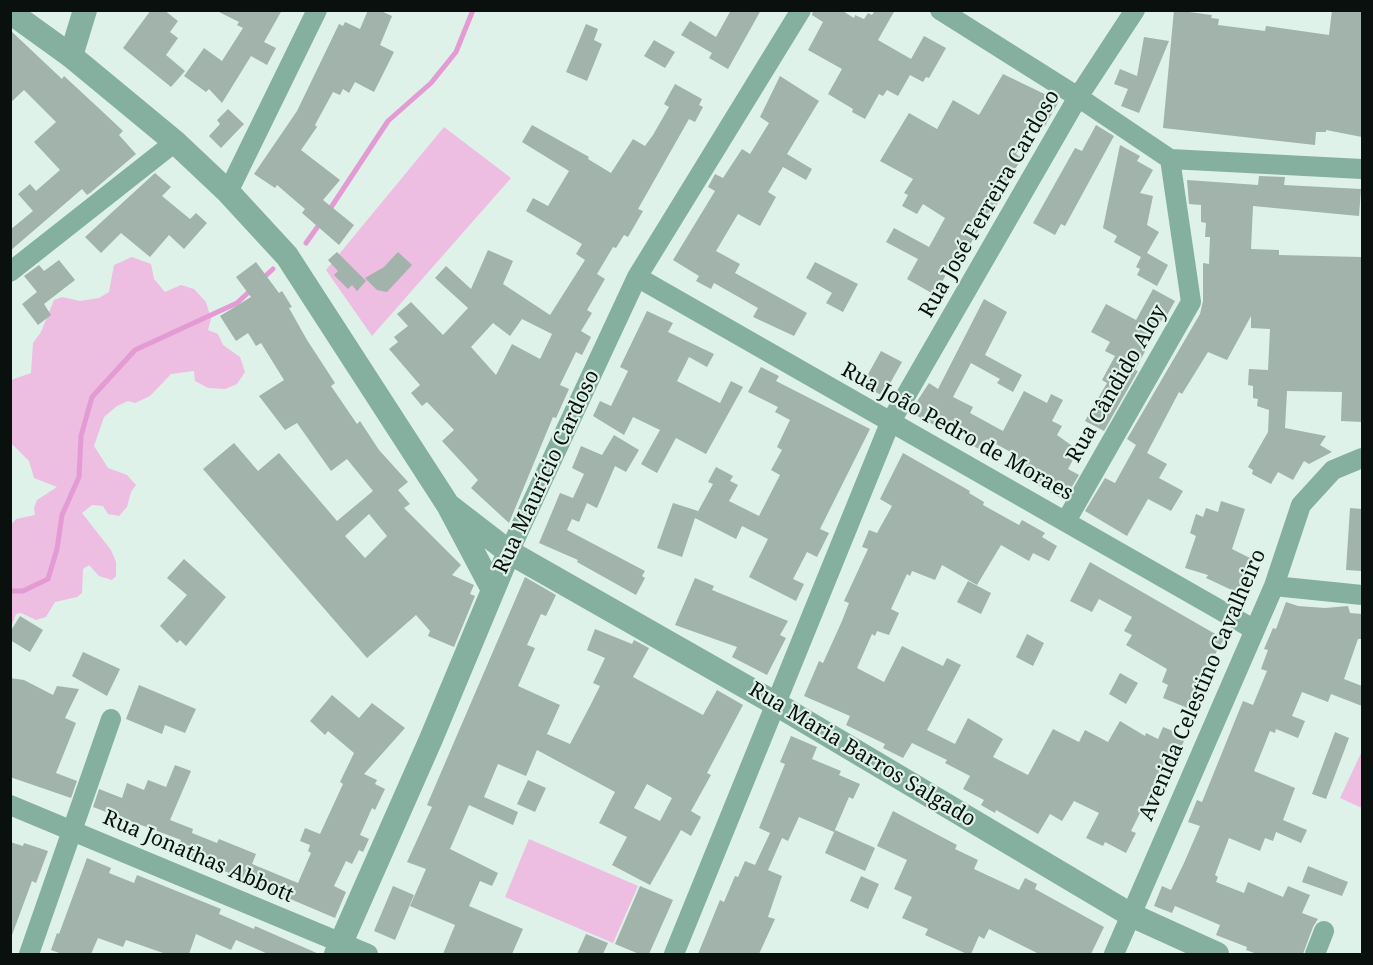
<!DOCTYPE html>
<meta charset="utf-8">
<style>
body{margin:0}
#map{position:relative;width:1373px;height:965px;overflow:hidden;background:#def2ea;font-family:"Noto Serif",serif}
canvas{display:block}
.frame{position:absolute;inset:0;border:12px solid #09100d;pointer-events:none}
</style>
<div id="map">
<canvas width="1373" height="965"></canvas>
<div class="frame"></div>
</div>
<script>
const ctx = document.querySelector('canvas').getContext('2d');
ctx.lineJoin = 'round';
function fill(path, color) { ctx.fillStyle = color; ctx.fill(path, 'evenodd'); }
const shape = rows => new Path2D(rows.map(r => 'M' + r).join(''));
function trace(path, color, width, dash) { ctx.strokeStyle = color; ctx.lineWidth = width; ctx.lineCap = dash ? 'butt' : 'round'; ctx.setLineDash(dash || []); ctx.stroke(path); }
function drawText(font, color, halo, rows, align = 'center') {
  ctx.font = font + ' "Noto Serif",serif'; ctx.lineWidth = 4.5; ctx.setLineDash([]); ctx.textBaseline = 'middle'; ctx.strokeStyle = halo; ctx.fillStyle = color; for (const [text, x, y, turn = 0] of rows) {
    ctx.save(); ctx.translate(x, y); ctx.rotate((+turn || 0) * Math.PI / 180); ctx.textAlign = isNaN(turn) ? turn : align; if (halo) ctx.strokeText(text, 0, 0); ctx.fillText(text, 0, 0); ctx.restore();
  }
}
const green = shape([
 [444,127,511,178,372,336,326,270],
 [132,257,151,264,154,279,165,292,181,285,194,289,206,302,211,319,208,330,218,334,223,345,240,357,245,372,237,384,225,389,208,388,195,381,194,371,171,374,150,396,135,403,128,401,117,406,104,417,94,446,108,468,127,475,136,485,131,492,127,507,119,516,108,514,103,506,92,505,82,513,111,550,116,562,116,576,112,580,99,576,89,565,83,569,82,593,77,597,55,602,46,617,36,620,21,613,16,614,11,627,11,525,16,519,35,515,34,508,37,500,57,487,34,478,29,461,11,443,11,380,31,373,33,343,41,332,54,300,62,297,80,301,99,298,109,292,114,265],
 [1362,751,1362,808,1340,798],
 [529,839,638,886,613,943,505,897]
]);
const stream = shape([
 [328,212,388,121,431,83,456,52,473,10],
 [306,243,321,222],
 [262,279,273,269],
 [10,591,23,591,48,579,57,549,62,515,79,477,81,436,92,397,135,350,237,303,251,290]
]);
const building = shape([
 [151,10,164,10,178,21,170,32,178,38,166,55,185,71,171,87,123,48],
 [215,10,282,10,264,42,276,48,267,65,251,56,222,103,209,89,206,92,184,76,204,48,222,61,243,28,237,25,239,22],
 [368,10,379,10,392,16,380,45,394,52,374,92,355,82,349,93,343,89,340,95,333,92,315,125,317,127,301,150,340,180,323,200,354,225,339,245,302,213,305,209,277,185,275,188,254,174,297,111,339,24,343,26,345,22,360,29],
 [731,10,761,10,728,69,709,58,712,53,681,35,690,21,716,37],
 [813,10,841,10,854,18,855,15,864,19,868,13,872,15,875,10,895,10,878,40,911,59,924,36,946,48,929,78,926,77,923,82,910,75,898,96,887,90,883,96,879,94,865,119,852,112,853,109,828,94,842,69,808,50,823,22,812,15],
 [1174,10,1212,15,1211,18,1219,19,1218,25,1265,31,1266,26,1329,35,1332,10,1362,10,1362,137,1326,130,1326,132,1316,132,1315,145,1163,128],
 [586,24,598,29,594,40,602,44,587,81,566,72],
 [10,30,62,79,64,76,104,113,123,131,119,135,136,154,90,193,87,195,82,189,10,251,10,230,33,211,18,194,30,184,36,191,60,170,34,142,56,122,24,90,10,103],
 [1144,37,1169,41,1139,113,1121,106,1128,89,1114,84,1120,69,1137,76],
 [654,40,675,52,665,68,644,56],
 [1003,74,1059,101,1045,126,1035,121,1016,154,1022,158,995,202,998,203,986,225,983,223,969,246,963,243,935,295,907,279,918,259,886,242,894,228,929,247,945,218,923,204,917,214,902,206,908,195,904,193,913,179,880,161,909,113,937,129,953,100,979,115],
 [780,76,819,101,787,154,812,169,806,180,783,167,768,192,776,197,760,226,738,214,716,251,740,264,735,273,807,313,794,336,753,317,758,308,714,283,711,289,696,281,699,276,673,260,715,191,708,187,715,174,723,178,742,149,750,154,769,123,760,117],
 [675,84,702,99,699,105,703,107,695,122,689,119,638,209,643,211,628,237,624,235,616,248,613,247,597,274,605,279,587,310,592,313,581,331,591,337,582,355,576,352,560,385,569,389,556,418,553,417,509,523,471,488,478,480,442,441,454,430,427,402,422,406,411,393,420,385,389,349,398,342,394,337,408,326,397,314,411,302,443,335,468,308,435,278,446,266,471,289,488,250,513,261,503,284,550,315,585,260,576,254,582,244,526,211,533,198,548,206,569,171,522,142,532,125,589,157,588,159,611,173,633,139,645,146,653,135,669,107,664,104],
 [522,319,552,334,540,359,512,344,496,375,471,347,493,323,510,336],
 [228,109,244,124,221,148,209,136,220,124,217,120],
 [1096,125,1114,136,1065,226,1061,224,1055,235,1033,223,1075,148,1082,151],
 [1120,145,1140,156,1137,161,1153,170,1140,193,1153,196,1147,225,1159,232,1147,253,1168,265,1157,286,1137,275,1140,269,1136,267,1141,257,1114,242,1117,236,1103,228],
 [155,173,171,187,162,196,190,219,196,213,207,223,184,249,169,235,150,257,121,233,101,253,85,237],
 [1259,176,1285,177,1284,185,1361,189,1359,216,1253,206,1251,249,1279,250,1279,255,1362,257,1362,422,1341,421,1342,392,1287,391,1285,428,1326,436,1320,445,1332,452,1309,464,1304,461,1293,480,1278,472,1271,484,1252,474,1253,470,1248,467,1268,432,1269,410,1257,406,1258,399,1253,398,1253,386,1248,385,1249,369,1268,370,1270,329,1251,328,1251,316,1227,360,1208,352,1182,394,1179,392,1147,453,1167,464,1159,478,1183,491,1171,511,1148,499,1127,536,1085,511,1105,478,1115,483,1136,445,1127,439,1200,314,1203,301,1203,263,1209,264,1210,237,1205,237,1206,223,1201,222,1201,205,1189,204,1187,180,1258,185],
 [337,252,366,281,357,291,352,285,348,289,334,275,338,271,328,260],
 [398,252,412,265,387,292,377,290,365,278,384,267],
 [59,260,75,280,44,304,51,315,38,325,22,304,37,292,24,276,39,265,44,271],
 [256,262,279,293,282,291,292,307,289,308,307,340,335,383,331,386,357,424,360,421,379,450,408,482,398,490,410,504,404,508,461,565,452,575,474,585,470,594,475,596,454,647,428,636,430,631,416,615,367,658,203,469,234,443,258,471,279,453,337,521,373,491,347,459,331,471,297,423,285,430,259,396,284,380,261,343,256,346,248,333,236,341,220,316,251,297,236,277],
 [369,514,387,536,365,558,345,536],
 [815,262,858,284,843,312,826,303,832,293,806,278],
 [1153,289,1175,301,1166,317,1164,316,1135,370,1138,371,1104,431,1085,421,1107,383,1102,380,1115,356,1105,351,1110,342,1091,332,1106,304,1136,320],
 [984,299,1007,312,985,355,1022,375,1013,392,997,383,1000,379,971,363,953,397,973,407,970,413,1003,431,1024,391,1047,403,1051,394,1063,400,1052,421,1062,426,1057,435,1078,450,1068,469,1079,475,1064,500,1009,469,1016,455,987,439,981,450,962,440,967,431,941,417,936,426,910,412,929,383,938,389],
 [647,311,673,323,668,332,714,354,707,367,689,357,677,381,720,403,731,381,743,387,706,454,676,438,657,473,641,464,660,430,633,417,624,435,593,416,600,401,611,406,628,371,620,367],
 [881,351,902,362,883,396,862,385],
 [761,367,779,376,776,381,870,429,820,529,829,533,817,557,807,552,793,579,804,584,796,601,749,577,768,539,742,526,736,539,695,518,682,557,657,548,673,503,698,511,696,515,713,484,708,482,716,467,733,476,730,481,738,485,729,501,759,516,780,475,771,470,782,450,777,447,790,420,775,412,778,407,748,392],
 [614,435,639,450,626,472,615,466,597,508,587,503,579,522,572,519,567,530,645,571,642,576,645,578,636,595,577,562,578,560,539,543,560,493,573,498,584,474,572,468,581,446,602,455],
 [903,453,970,491,969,493,984,502,983,505,1019,525,1022,520,1045,533,1042,537,1057,546,1049,561,1033,553,1029,561,1001,545,977,585,942,565,935,580,912,571,910,576,907,574,891,609,899,613,889,635,877,631,875,636,872,634,857,668,884,682,902,646,943,666,947,658,961,665,927,730,955,744,968,718,1003,739,993,757,1028,775,1053,729,1079,742,1085,730,1108,742,1120,721,1145,736,1146,733,1158,739,1163,727,1186,736,1175,763,1169,761,1159,787,1154,785,1131,831,1136,833,1126,853,1105,842,1103,846,1086,838,1099,813,1074,801,1062,821,1050,814,1038,834,996,810,995,813,981,805,984,800,963,789,970,776,945,763,947,760,912,743,903,758,883,748,885,744,846,725,850,716,804,696,819,661,823,663,842,621,849,603,844,601,868,549,862,547,869,530,877,533,892,506,880,499],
 [1221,501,1245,509,1232,549,1252,559,1247,570,1253,572,1245,589,1239,587,1236,592,1206,578,1208,575,1185,568,1196,536,1190,533,1196,514,1203,517,1206,508,1218,512],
 [1350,508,1362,509,1361,571,1346,570],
 [184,559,226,597,186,646,180,640,177,643,160,626,187,595,167,578],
 [1090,562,1224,639,1192,693,1201,696,1195,711,1163,698,1168,685,1162,682,1167,669,1126,645,1132,635,1124,631,1132,617,1099,599,1092,612,1070,601],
 [525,577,556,595,546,616,541,614,527,645,535,648,518,686,560,705,547,734,570,744,591,704,600,686,593,683,605,658,587,650,595,629,632,644,634,640,649,648,633,677,703,715,717,690,743,705,707,773,711,775,691,811,701,817,691,836,681,830,650,885,612,865,627,837,599,823,615,792,537,750,526,776,498,764,484,797,518,812,513,825,469,805,450,849,498,873,492,886,480,881,469,906,523,929,512,954,443,954,455,925,410,906,426,869,407,862,432,807,427,805],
 [647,784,672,798,660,821,634,808],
 [695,578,714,586,712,590,788,621,780,635,786,638,767,675,732,657,737,647,675,625],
 [968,581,991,593,981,614,957,602],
 [1286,602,1298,606,1325,608,1348,606,1350,613,1362,614,1362,639,1358,639,1344,679,1362,686,1362,706,1331,694,1328,702,1302,692,1292,716,1305,721,1298,738,1276,729,1275,733,1270,731,1254,771,1295,788,1283,820,1307,830,1301,843,1276,832,1273,841,1265,838,1260,851,1229,838,1215,875,1218,877,1216,882,1244,893,1248,882,1283,897,1288,886,1310,895,1302,913,1318,919,1313,927,1303,954,1257,954,1246,950,1247,947,1216,935,1220,925,1175,906,1172,913,1154,906,1162,886,1171,890,1184,863,1200,826,1188,822,1197,800,1202,802,1243,701,1253,705,1267,671,1261,669,1268,650,1264,649,1273,628,1276,629],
 [20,616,43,630,30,652,10,640,10,632],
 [1027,634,1044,643,1033,666,1016,657],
 [83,652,120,669,107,696,72,676],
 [1120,673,1138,683,1126,704,1109,694],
 [10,678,24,680,53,695,57,686,79,689,65,718,76,723,56,773,77,781,71,798,10,777],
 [139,685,196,709,185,733,165,725,162,734,126,719],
 [332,695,359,718,372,703,405,728,364,774,377,780,375,784,385,789,375,810,372,808,360,835,369,839,363,852,359,850,352,864,346,861,334,886,346,892,335,918,177,851,181,840,93,807,99,789,122,798,127,783,144,790,148,780,166,787,175,765,191,771,170,820,193,829,192,833,217,843,219,839,256,854,252,864,298,883,311,853,308,851,310,845,300,841,305,828,320,834,343,784,340,782,354,753,328,731,325,735,310,721],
 [1335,732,1349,738,1326,799,1312,794],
 [791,736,817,747,812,759,841,771,839,775,860,784,853,799,849,797,834,832,799,817,788,841,782,838,768,870,782,876,768,917,775,919,759,954,698,954,720,900,724,902,735,876,738,877,745,861,755,865,770,833,759,828,785,764,780,762],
 [528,780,546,788,535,812,517,804],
 [893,811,957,845,955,849,978,860,974,869,1019,890,1025,878,1037,884,1035,889,1104,927,1091,954,1039,954,989,929,984,939,979,936,971,954,967,954,925,935,928,929,902,918,912,897,894,889,907,860,877,846],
 [835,830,875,848,865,871,825,853],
 [10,842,23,846,24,843,48,851,36,883,32,881,12,935],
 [87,858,111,868,109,873,134,883,137,875,221,909,219,914,254,929,255,926,319,954,268,954,236,940,231,950,196,934,189,954,166,954,126,940,123,947,98,938,91,954,62,954,51,950,57,933,59,934],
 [1308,866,1348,882,1342,896,1302,882],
 [861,876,879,884,868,909,850,901],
 [393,886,414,895,395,940,374,931],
 [640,886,673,900,649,954,639,954,615,944],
 [586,934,608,943,603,954,577,954]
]);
const minor = shape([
 [940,10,1078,97,1170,159,1362,169],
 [228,192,317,10],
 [10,272,175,142],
 [637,277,1255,630],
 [1066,521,1191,302,1170,159],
 [509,552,637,277,801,10],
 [1274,586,1362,595],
 [10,805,368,954],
 [29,954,111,719],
 [674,954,890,423,1078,97,1135,10],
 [1114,954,1274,586,1301,505,1333,470,1362,458],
 [1315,954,1324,931]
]);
const tertiary = shape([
 [10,12,71,56,175,142,228,192,287,256,448,505,493,590],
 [71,56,85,10],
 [448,505,509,552,776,704,1131,915,1217,954],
 [336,954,431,739,509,552]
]);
const streetNames = [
 ["Rua José Ferreira Cardoso",990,204,-60],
 ["Rua Cândido Aloy",1117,384,-60],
 ["Rua João Pedro de Moraes",957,432,29],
 ["Rua Maurício Cardoso",547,472,-65],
 ["Avenida Celestino Cavalheiro",1203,685,-67],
 ["Rua Maria Barros Salgado",862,755,31],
 ["Rua Jonathas Abbott",198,857,23]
];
fill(green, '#edbde2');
trace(stream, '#e49bd4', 5);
fill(building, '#a1b3ab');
trace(minor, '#85af9e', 20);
trace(tertiary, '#85af9e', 24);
drawText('21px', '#09100d', '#def2ea', streetNames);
</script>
